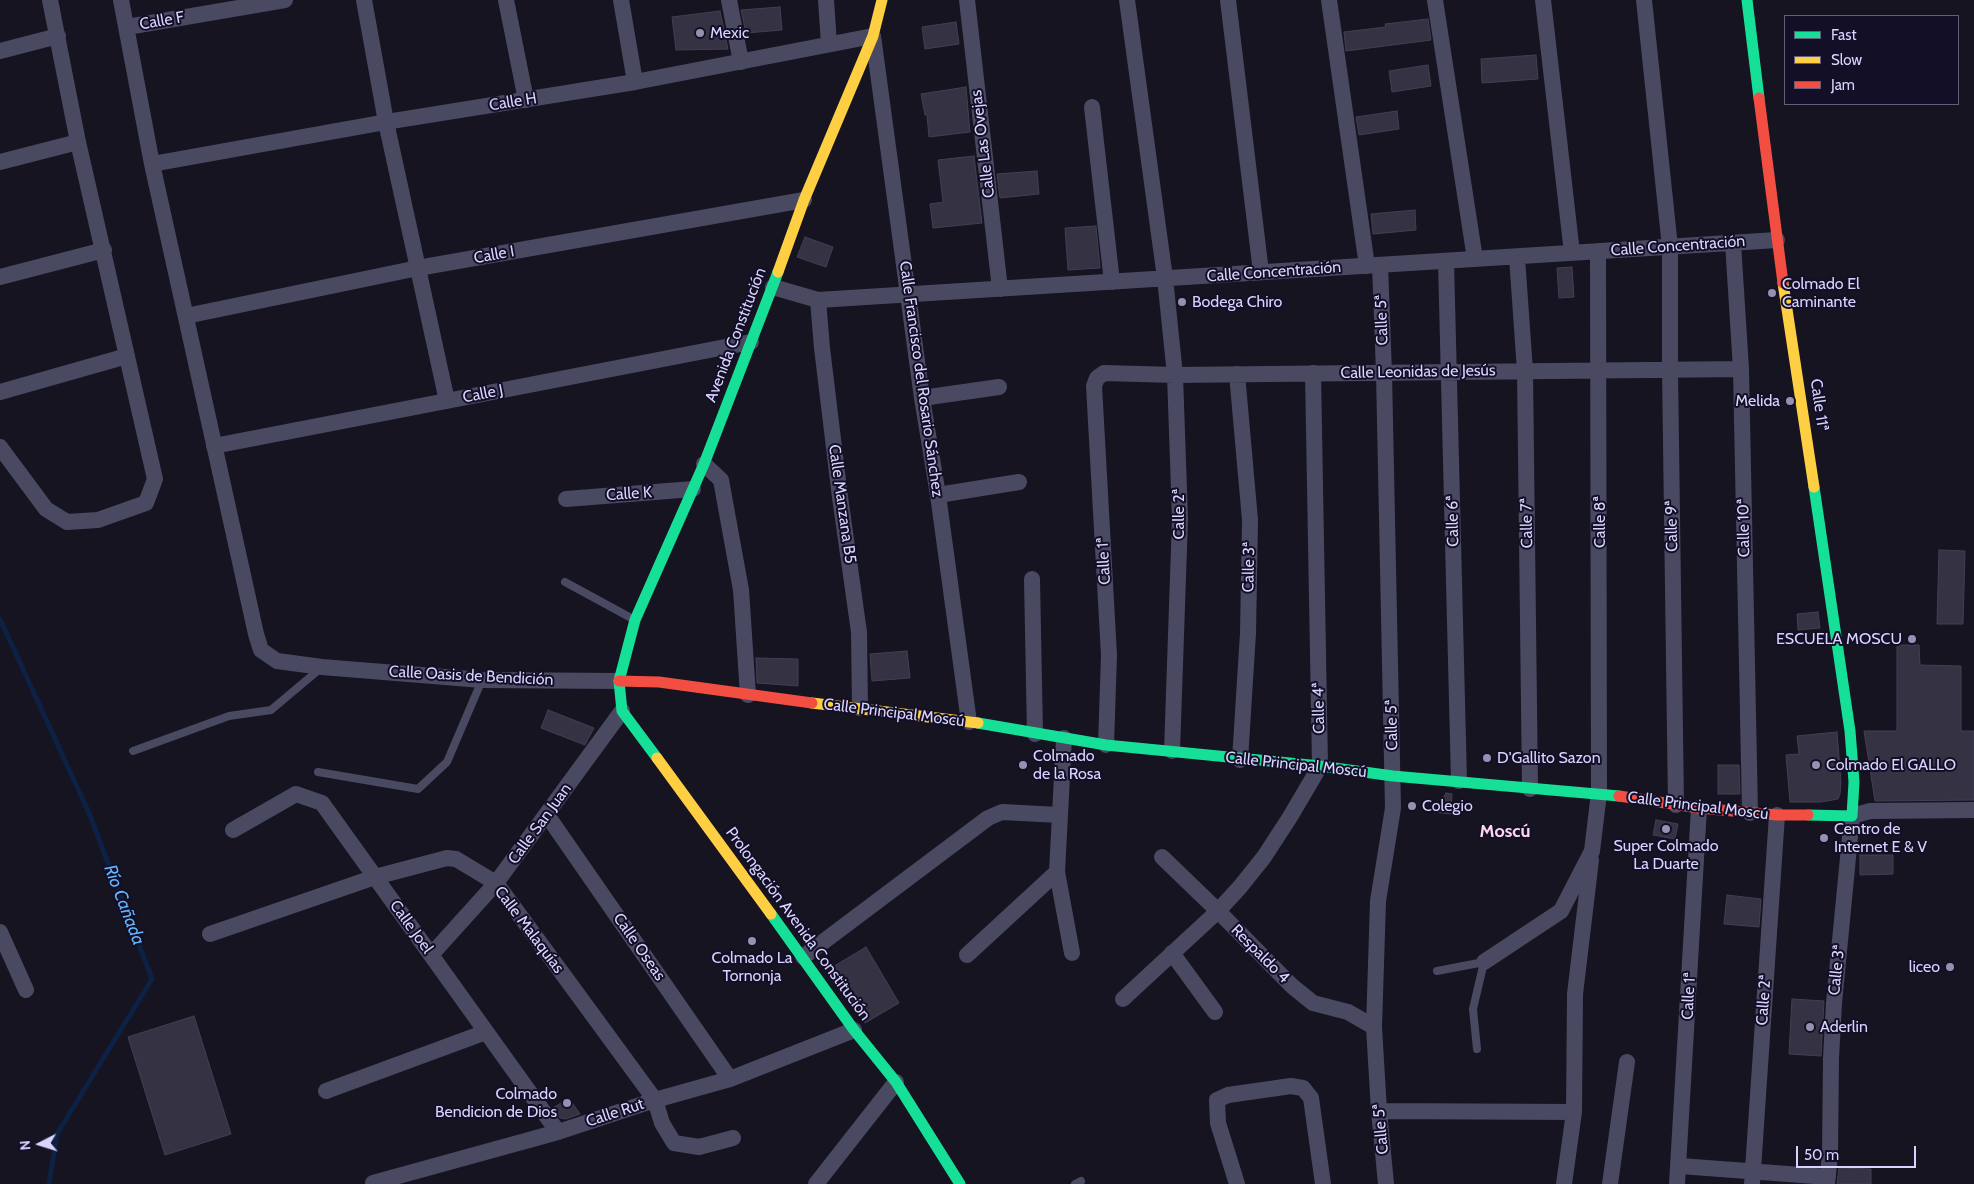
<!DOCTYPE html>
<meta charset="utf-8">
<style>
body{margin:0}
#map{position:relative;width:1974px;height:1184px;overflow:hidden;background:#161421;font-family:Cabin,sans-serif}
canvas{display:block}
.legend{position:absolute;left:1784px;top:15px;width:175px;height:90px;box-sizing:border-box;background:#130f26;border:1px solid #625e7d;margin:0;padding:6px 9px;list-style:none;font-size:15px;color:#d9d4ff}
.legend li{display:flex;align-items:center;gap:10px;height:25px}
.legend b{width:25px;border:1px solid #625e7d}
.north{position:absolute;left:15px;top:1119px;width:50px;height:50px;-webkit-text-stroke:4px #130f26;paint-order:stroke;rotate:265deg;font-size:14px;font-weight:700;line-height:20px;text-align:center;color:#d9d4ff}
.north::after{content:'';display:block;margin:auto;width:18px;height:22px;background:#d9d4ff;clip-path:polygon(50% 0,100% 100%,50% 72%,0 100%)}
.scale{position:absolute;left:1796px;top:1146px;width:120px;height:22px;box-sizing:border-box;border:2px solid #d9d4ff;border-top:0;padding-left:6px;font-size:15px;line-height:18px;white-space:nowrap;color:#d9d4ff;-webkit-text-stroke:4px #130f26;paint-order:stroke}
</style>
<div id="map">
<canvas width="1974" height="1184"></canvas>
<ul class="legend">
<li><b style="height:6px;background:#16e098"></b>Fast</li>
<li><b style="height:6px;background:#ffcf43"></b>Slow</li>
<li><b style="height:6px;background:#f24e42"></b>Jam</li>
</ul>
<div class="north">N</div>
<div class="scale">50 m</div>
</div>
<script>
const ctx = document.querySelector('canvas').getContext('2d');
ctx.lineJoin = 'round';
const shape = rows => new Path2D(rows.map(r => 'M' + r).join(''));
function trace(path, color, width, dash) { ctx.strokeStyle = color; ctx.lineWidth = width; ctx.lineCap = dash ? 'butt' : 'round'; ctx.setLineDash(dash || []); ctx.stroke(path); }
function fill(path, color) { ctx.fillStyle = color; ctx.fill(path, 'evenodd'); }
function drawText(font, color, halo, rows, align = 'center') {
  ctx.font = font + ' Cabin,sans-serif'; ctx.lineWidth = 4; ctx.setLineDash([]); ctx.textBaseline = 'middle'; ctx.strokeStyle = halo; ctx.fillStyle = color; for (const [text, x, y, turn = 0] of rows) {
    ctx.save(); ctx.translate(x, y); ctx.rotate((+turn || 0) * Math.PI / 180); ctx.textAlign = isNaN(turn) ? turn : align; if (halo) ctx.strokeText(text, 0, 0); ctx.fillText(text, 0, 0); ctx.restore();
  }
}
const stream = shape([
 [0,619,89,813,152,979,57,1134,49,1184]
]);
const building = shape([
 [780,7,782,30,746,33,741,10,780,7],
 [720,11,728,49,676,50,672,17,720,11],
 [1428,19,1431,40,1346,51,1344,32,1386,27,1385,24,1428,19],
 [956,22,959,44,925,49,922,27,956,22],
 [1536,55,1538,79,1482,83,1481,59,1536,55],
 [1428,65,1431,86,1392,92,1389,71,1428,65],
 [966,87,970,132,929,137,927,115,925,115,921,94,966,87],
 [1397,111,1399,129,1359,135,1356,117,1397,111],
 [974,156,982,223,933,228,930,204,943,202,938,160,974,156],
 [1037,171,1039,194,1000,198,997,174,1037,171],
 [1415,210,1416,230,1373,234,1371,214,1415,210],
 [1096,226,1100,268,1068,270,1065,228,1096,226],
 [805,237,833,247,826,267,797,257,805,237],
 [1572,267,1574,297,1559,298,1557,268,1572,267],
 [1939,550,1965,551,1963,624,1937,624,1939,550],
 [1818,612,1820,628,1798,630,1797,614,1818,612],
 [1897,645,1919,645,1920,665,1961,666,1961,731,1974,731,1974,800,1875,801,1864,731,1897,731,1897,645],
 [907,651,910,678,872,681,870,654,907,651],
 [756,658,798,659,798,686,757,683,756,658],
 [548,710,594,728,585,745,541,728,548,710],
 [1837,732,1841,782,1840,794,1838,799,1821,802,1790,802,1786,755,1799,754,1797,736,1837,732],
 [1718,765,1739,765,1740,794,1718,794,1718,765],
 [1446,793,1452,794,1451,814,1435,812,1446,793],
 [1656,820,1678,824,1675,839,1653,835,1656,820],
 [1860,855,1893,855,1893,874,1860,875,1860,855],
 [1727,895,1761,899,1759,927,1724,924,1727,895],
 [866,947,899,1003,865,1023,831,968,866,947],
 [1792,999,1824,1001,1821,1056,1789,1054,1792,999],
 [194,1016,231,1134,165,1155,128,1037,194,1016],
 [569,1098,580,1114,566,1119,560,1118,553,1108,569,1098],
 [1839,1168,1871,1169,1871,1184,1837,1184,1839,1168]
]);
const lane = shape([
 [565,582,633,619],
 [133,751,229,716,271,710,321,668],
 [318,772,418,789,447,762,482,680],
 [1437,971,1484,962,1473,1009,1477,1049],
 [1075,1184,1081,1181]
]);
const street = shape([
 [121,0,152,164,256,634,261,650,277,661,322,667,482,680,619,681],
 [364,0,386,122,447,401],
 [506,0,526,100],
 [621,0,635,82],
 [729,0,741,62],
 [826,0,829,44],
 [967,0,1000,289],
 [1127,0,1165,278,1175,375,1180,519,1172,751],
 [1228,0,1261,272],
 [1329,0,1367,266],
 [1435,0,1475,259],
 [1543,0,1572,253],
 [1644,0,1670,247,1670,370,1676,805],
 [127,27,285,0],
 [0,51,58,36],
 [1092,107,1112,282],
 [0,162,78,142],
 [152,164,386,122,635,82,873,36,922,398,938,495,969,722],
 [1733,243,1741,369,1750,813],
 [1517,257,1525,371,1530,789],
 [1446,261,1459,781],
 [1380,265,1384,373,1393,808,1378,901,1374,1027,1379,1111,1386,1184],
 [0,277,104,250],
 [773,287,818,300,1777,240],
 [818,300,822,348,840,497,859,632,860,708],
 [186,316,418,268,804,200],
 [1237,374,1250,520,1248,633,1240,760],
 [0,392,127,356],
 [922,398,999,387],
 [214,446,751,342],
 [0,447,46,509,67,522,98,520,146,503,155,479,78,142,50,0],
 [704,464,721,480,741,590,748,695],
 [938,495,1019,482],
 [566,499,693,489],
 [1032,579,1035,734],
 [1064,738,1057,872,1072,953],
 [1106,745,1109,655,1094,386,1097,378,1104,373,1175,375,1741,369],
 [547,815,730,1079],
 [233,830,296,794,322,803,558,1132],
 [1162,857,1218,911,1292,986,1313,1003,1348,1012,1374,1027],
 [0,932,26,990],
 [210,934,375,877,447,858,456,859,496,883,655,1100,662,1123,674,1143,699,1147,733,1138],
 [1172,953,1215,1012],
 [431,955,496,883,622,711],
 [967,955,1057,872],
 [803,957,988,818,1002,812,1059,815],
 [1484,962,1561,911,1592,851,1599,793,1598,251],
 [1123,999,1218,911,1240,887,1264,857,1290,817,1320,766,1313,373],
 [326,1091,486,1032],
 [1379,1111,1574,1112],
 [1680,1166,1828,1177],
 [373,1183,558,1132,655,1100,730,1079,854,1030],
 [816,1184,896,1082],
 [1237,1184,1218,1123,1217,1100,1228,1095,1291,1086,1303,1088,1311,1098,1323,1184],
 [1564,1184,1574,1112,1575,994,1591,860],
 [1610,1184,1627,1062],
 [1677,1184,1699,808],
 [1752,1184,1777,815],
 [1827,1184,1830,1154,1831,1058,1834,1003,1852,816,1870,811,1974,810]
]);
const fast = shape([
 [1747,0,1759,98],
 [978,723,1106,745,1320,766,1393,776,1619,796],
 [657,758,622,711,619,681,635,620,704,464,778,272],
 [1808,815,1852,816,1854,782,1850,731,1814,487],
 [771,914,854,1030,896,1082,960,1184]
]);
const slow = shape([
 [778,272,804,200,873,36,882,0],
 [1783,283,1814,487],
 [812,703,978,723],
 [657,758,771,914]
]);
const jam = shape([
 [1759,98,1783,283],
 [619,681,659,682,812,703],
 [1619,796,1699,808,1777,815,1808,815]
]);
const markers = [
 [700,33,5,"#9591b1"],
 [1772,293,5,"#9591b1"],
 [1182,302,5,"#9591b1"],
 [1790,401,5,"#9591b1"],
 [1912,639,5,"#9591b1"],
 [1487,758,5,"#9591b1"],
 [1023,765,5,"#9591b1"],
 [1816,765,5,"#9591b1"],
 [1412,806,5,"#9591b1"],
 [1666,829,5,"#9591b1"],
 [1824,838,5,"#9591b1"],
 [752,941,5,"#9591b1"],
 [1950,967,5,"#9591b1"],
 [1810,1027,5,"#9591b1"],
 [567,1103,5,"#9591b1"]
];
const streetNames = [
 ["Calle F",162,21,-10],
 ["Calle H",513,102,-9],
 ["Calle Las Ovejas",983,144,-97],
 ["Calle Concentración",1678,246,-4],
 ["Calle I",494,255,-10],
 ["Calle Concentración",1274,272,-4],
 ["Calle 5ª",1382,320,-92],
 ["Avenida Constitución",736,335,-69],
 ["Calle Leonidas de Jesús",1418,372,-1],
 ["Calle Francisco del Rosario Sánchez",921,379,82],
 ["Calle J",483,394,-11],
 ["Calle 11ª",1819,405,82],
 ["Calle K",629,494,-4],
 ["Calle Manzana B5",842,504,82],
 ["Calle 2ª",1179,514,-90],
 ["Calle 6ª",1453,521,-91],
 ["Calle 8ª",1600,522,-90],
 ["Calle 7ª",1527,523,-91],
 ["Calle 9ª",1672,526,-91],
 ["Calle 10ª",1744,528,-91],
 ["Calle 1ª",1104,561,-93],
 ["Calle 3ª",1249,567,-89],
 ["Calle Oasis de Bendición",471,676,3],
 ["Calle 4ª",1319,708,-91],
 ["Calle Principal Moscú",894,713,7],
 ["Calle 5ª",1392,725,-91],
 ["Calle Principal Moscú",1296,765,6],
 ["Calle Principal Moscú",1698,806,7],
 ["Calle San Juan",540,824,-54],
 ["Prolongación Avenida Constitución",798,924,54],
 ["Calle Joel",411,927,54],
 ["Calle Malaquías",529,930,53],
 ["Calle Oseas",639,947,55],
 ["Respaldo 4",1260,954,45],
 ["Calle 3ª",1837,970,-84],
 ["Calle 1ª",1689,996,-87],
 ["Calle 2ª",1764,1000,-86],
 ["Calle Rut",615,1113,-18],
 ["Calle 5ª",1381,1129,-95]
];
const poiNames = [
 ["Mexic",710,33],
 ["Colmado El",1782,284],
 ["Caminante",1782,302],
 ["Bodega Chiro",1192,302],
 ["Melida",1780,401,"right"],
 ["ESCUELA MOSCU",1902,639,"right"],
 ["Colmado",1033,756],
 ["de la Rosa",1033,774],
 ["D'Gallito Sazon",1497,758],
 ["Colmado El GALLO",1826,765],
 ["Colegio",1422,806],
 ["Centro de",1834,829],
 ["Internet E & V",1834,847],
 ["Super Colmado",1666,846,"center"],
 ["La Duarte",1666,864,"center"],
 ["Colmado La",752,958,"center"],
 ["Tornonja",752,976,"center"],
 ["liceo",1940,967,"right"],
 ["Aderlin",1820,1027],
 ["Colmado",557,1094,"right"],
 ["Bendicion de Dios",557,1112,"right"]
];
const neighbourhoodNames = [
 ["Moscú",1505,832]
];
const waterNames = [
 ["Río Cañada",124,905,69]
];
trace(stream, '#0d2144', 5);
fill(building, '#343243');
trace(building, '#433f54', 1);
trace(lane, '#4a4962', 8);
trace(street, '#4a4962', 16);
trace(fast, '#16e098', 11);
trace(slow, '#ffcf43', 11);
trace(jam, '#f24e42', 11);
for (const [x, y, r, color] of markers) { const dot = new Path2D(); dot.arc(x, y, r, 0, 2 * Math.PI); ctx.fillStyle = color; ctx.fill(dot); trace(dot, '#130f26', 2); }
drawText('16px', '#d9d4ff', '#130f26', streetNames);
drawText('16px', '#d9d4ff', '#130f26', poiNames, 'left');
drawText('bold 18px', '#ffd6f0', '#130f26', neighbourhoodNames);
drawText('italic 18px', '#62b6ff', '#130f26', waterNames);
</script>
